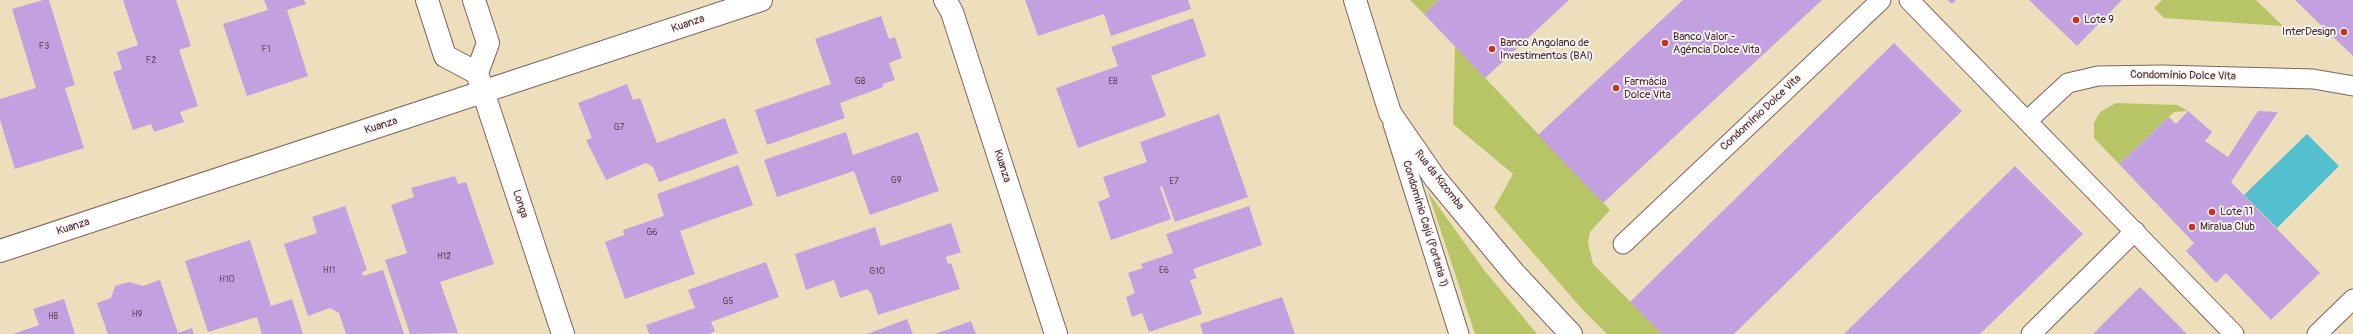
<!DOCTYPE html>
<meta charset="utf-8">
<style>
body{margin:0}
canvas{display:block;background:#eddebc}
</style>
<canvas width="2353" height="334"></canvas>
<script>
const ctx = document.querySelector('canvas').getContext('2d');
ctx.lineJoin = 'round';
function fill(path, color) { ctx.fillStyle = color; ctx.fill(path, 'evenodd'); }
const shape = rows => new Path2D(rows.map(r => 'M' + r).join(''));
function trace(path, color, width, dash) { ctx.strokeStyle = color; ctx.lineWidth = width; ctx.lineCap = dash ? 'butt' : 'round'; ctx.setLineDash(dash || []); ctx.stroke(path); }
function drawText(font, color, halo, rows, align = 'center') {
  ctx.font = font + ' Pangolin,sans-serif'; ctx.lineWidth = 3.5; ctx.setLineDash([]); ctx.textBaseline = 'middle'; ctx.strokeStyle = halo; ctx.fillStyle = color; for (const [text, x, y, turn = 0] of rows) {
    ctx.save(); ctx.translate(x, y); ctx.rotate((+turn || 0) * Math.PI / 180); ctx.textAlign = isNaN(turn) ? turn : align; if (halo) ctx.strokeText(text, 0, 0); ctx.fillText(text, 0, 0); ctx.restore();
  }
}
const green = shape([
 [1410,0,1439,0,1424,14],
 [2162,0,2256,0,2283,26,2164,18,2154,8],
 [1455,46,1610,210,1590,232,1588,243,1593,264,1662,334,1607,334,1582,309,1494,208,1513,174,1453,124],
 [2116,103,2177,105,2188,111,2174,112,2119,164,2094,138,2094,123,2100,112],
 [1428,192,1484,270,1537,334,1475,334]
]);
const water = shape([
 [2307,134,2339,166,2277,228,2244,195]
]);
const building = shape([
 [43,0,49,0,75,85,65,88,84,148,15,169,0,120,0,99,36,88,12,9],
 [123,0,176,0,191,46,179,50,198,106,180,112,184,122,154,132,151,124,133,130,113,72,122,69,117,52,138,45],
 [264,0,304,0,306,4,287,10,308,76,247,96,223,24,268,10],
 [1025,0,1188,0,1191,9,1111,36,1104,14,1038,36],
 [1439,0,1569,0,1485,78,1424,14],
 [1683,0,1822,0,1603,203,1538,135],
 [1947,0,1956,0,1952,4],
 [2029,0,2122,0,2077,46],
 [2295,0,2353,0,2353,56,2329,33],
 [881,16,889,39,895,37,902,58,889,63,895,80,883,84,883,87,840,103,845,118,767,145,755,110,831,84,815,39],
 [1193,18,1206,56,1151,76,1166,116,1078,148,1056,88,1118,66,1111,47],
 [1894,43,1962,111,1734,334,1662,334,1630,302],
 [627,84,633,100,640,98,657,143,725,118,738,153,659,182,653,167,646,163,606,180,586,140,592,138,578,103],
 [2188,111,2212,132,2205,141,2228,157,2258,111,2278,112,2231,182,2320,273,2271,320,2226,273,2216,283,2186,251,2194,243,2119,164,2169,117,2176,124],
 [1219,114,1248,197,1175,222,1162,186,1160,187,1171,219,1111,240,1098,202,1110,197,1103,177,1147,162,1140,142],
 [846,132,853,155,918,132,939,191,870,215,854,171,777,197,764,160],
 [738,165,753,205,680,231,695,274,625,299,605,242,624,235,623,230,664,216,657,194],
 [2015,166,2083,234,2050,266,1980,334,1844,334],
 [455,176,458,184,466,182,494,264,440,282,458,333,410,334,385,260,407,253,391,205,414,197,411,188],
 [345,206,367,270,362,272,363,276,383,270,404,334,346,334,339,313,330,308,308,316,284,244,317,233,312,217],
 [1249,206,1262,245,1193,269,1197,278,1190,280,1202,314,1149,332,1142,313,1132,317,1126,297,1135,293,1128,273,1143,268,1141,264,1173,253,1166,234],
 [951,223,961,252,946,257,948,264,951,263,960,289,878,315,871,293,867,289,840,298,834,280,806,290,795,254,875,227,881,246],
 [250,240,271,306,292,299,303,334,262,334,257,317,208,332,185,261],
 [766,262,779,297,711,322,715,331,710,334,649,334,646,325,695,308,688,290],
 [160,280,178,333,192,328,194,334,108,334,97,303,111,298,115,286,129,282,143,286],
 [2140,287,2187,334,2093,334],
 [1282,297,1295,334,1203,334,1200,324],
 [64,299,75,334,13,334,39,325,33,309],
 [907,319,913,334,867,334],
 [971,321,976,334,935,334]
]);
const service = shape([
 [1909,0,2234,334],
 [2028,120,2068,83,2098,76,2162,75,2313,79,2353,86],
 [1393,124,1459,334],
 [1623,244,1881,0],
 [2031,334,2135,231],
 [2317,334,2353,299]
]);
const minor = shape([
 [427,0,445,56,477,73],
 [474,0,488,43,477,73,563,334],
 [945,0,952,12,1056,334],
 [0,251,761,0]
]);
const secondary = shape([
 [1355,0,1390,113,1435,178,1514,273,1571,334]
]);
const markers = [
 [2076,20,4,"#c8321e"],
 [2344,32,4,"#c8321e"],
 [1665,43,4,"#c8321e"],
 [1492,49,4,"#c8321e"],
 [1616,88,4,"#c8321e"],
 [2212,212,4,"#c8321e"],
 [2192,227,4,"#c8321e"]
];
const numberNames = [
 ["F3",44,47],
 ["F1",266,50],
 ["F2",151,61],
 ["G8",860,82],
 ["E8",1113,82],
 ["G7",619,128],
 ["G9",896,181],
 ["E7",1174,182],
 ["G6",652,233],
 ["H12",444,257],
 ["H11",329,271],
 ["E6",1164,271],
 ["G10",877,272],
 ["H10",227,280],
 ["G5",728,302],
 ["H9",137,315],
 ["H8",53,317]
];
const poiNames = [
 ["Lote 9",2084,20],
 ["InterDesign",2336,32,"right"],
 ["Banco Valor -",1673,37],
 ["Agência Dolce Vita",1673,50],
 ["Banco Angolano de",1500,43],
 ["Investimentos (BAI)",1500,56],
 ["Farmácia",1624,82],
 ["Dolce Vita",1624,95],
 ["Lote 11",2220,212],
 ["Miralua Club",2200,227]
];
const streetNames = [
 ["Kuanza",688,24,-19],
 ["Condomínio Dolce Vita",2183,76,1],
 ["Condomínio Dolce Vita",1761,113,-43],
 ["Kuanza",381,126,-18],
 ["Kuanza",1002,166,72],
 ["Rua da Kizomba",1439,180,52],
 ["Longa",520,204,72],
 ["Condomínio Cajú (Portaria 1)",1425,224,73],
 ["Kuanza",73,227,-18]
];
fill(green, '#b8c566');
fill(water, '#54bfcf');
fill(building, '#c3a1e1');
trace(service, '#83625e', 21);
trace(minor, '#83625e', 24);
trace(secondary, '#83625e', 24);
trace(service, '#fff', 19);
trace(minor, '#fff', 22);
trace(secondary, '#fff', 22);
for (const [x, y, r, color] of markers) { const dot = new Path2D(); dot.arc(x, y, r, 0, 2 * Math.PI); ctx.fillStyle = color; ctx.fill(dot); trace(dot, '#f6f6f2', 1.5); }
drawText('9px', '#684058', null, numberNames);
drawText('11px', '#4a1f2b', '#f6f6f2', poiNames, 'left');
drawText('11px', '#4a1f2b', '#f6f6f2', streetNames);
</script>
